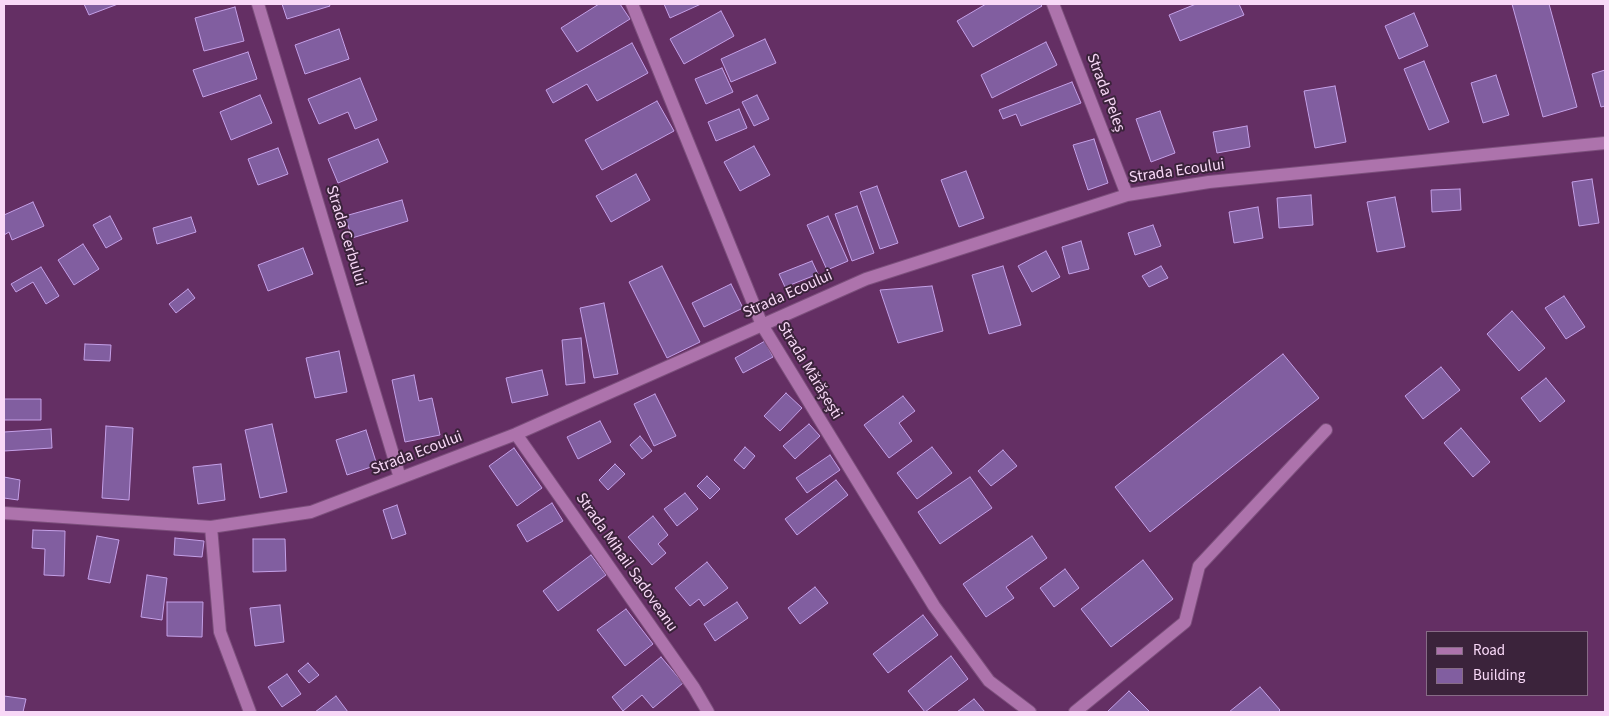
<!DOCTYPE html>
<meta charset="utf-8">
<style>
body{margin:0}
#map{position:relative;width:1609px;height:716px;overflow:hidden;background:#642f64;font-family:"Source Sans 3",sans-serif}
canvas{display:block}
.frame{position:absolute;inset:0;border:5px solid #f8d8f7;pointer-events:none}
.legend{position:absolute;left:1426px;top:631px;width:162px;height:65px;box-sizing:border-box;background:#3b233b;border:1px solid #876b86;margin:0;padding:6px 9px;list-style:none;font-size:15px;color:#f8d8f7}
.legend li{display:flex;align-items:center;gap:10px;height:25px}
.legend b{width:25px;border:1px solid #876b86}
</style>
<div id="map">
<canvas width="1609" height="716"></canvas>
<div class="frame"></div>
<ul class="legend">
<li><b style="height:6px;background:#ad73ac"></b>Road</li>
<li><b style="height:14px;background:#815ea0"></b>Building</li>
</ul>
</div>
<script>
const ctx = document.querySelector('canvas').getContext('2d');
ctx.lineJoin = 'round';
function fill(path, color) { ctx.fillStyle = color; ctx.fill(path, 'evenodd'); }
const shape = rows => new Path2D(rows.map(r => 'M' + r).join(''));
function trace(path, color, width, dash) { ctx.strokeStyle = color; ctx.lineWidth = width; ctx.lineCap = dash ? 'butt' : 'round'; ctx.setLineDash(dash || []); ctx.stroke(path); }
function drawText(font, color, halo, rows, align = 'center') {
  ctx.font = font + ' "Source Sans 3",sans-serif'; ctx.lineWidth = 4; ctx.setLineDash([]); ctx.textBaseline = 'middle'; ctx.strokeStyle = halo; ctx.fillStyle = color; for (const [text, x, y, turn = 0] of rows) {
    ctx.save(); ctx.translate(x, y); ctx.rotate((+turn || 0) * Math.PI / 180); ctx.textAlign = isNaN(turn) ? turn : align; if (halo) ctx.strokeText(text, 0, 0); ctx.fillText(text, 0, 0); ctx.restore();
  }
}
const building = shape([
 [84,4,118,4,89,15,84,4],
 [282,4,329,4,330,6,287,19,282,4],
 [599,4,620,4,630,19,577,52,561,28,599,4],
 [664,4,701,4,670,18,664,4],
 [986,4,1040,4,1042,6,973,47,957,21,986,4],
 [1196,4,1239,4,1244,15,1180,41,1169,15,1196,4],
 [1512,4,1549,4,1577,107,1543,117,1512,4],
 [235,7,244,41,204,51,195,18,235,7],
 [721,11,734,36,684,64,670,39,721,11],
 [1414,13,1428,46,1399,59,1385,26,1414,13],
 [339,29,349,59,305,74,295,45,339,29],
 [765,39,776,63,731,82,721,59,765,39],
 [1046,42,1057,65,992,98,981,75,1046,42],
 [632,43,648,73,597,101,587,84,553,103,546,90,632,43],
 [248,52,257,79,203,97,193,70,248,52],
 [1424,61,1449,122,1429,130,1404,69,1424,61],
 [722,68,733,92,706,104,695,79,722,68],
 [1605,70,1605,106,1601,107,1592,74,1605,70],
 [1496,75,1509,115,1483,123,1471,83,1496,75],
 [360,78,377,120,355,129,348,112,319,124,308,99,360,78],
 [1072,82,1081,103,1021,126,1016,114,1003,119,999,110,1072,82],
 [1335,86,1346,142,1315,148,1304,91,1335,86],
 [260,95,272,123,231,140,220,112,260,95],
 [757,95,769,119,754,126,742,102,757,95],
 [657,101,674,131,602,170,585,140,657,101],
 [739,109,747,128,716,141,708,122,739,109],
 [1160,111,1175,153,1151,162,1136,119,1160,111],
 [1247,126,1250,147,1217,153,1213,132,1247,126],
 [378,139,388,162,338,183,328,159,378,139],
 [1094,139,1108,183,1088,190,1073,145,1094,139],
 [754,146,770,175,740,191,724,162,754,146],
 [278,148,288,174,258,185,248,159,278,148],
 [966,171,984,218,959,227,941,180,966,171],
 [636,174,650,200,611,222,596,196,636,174],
 [1592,179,1599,223,1579,226,1572,182,1592,179],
 [877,186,898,243,880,249,860,192,877,186],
 [1460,189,1461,210,1432,212,1431,190,1460,189],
 [1311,195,1313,225,1279,228,1277,198,1311,195],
 [1395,197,1405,247,1377,252,1367,202,1395,197],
 [402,200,408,221,352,238,345,216,402,200],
 [33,202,44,226,12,240,9,232,4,235,4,215,33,202],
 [857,206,874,253,852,261,835,214,857,206],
 [1258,207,1263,238,1234,243,1229,212,1258,207],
 [110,216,122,239,106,248,93,225,110,216],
 [828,216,848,261,827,270,807,225,828,216],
 [191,217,196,232,157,244,153,228,191,217],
 [1153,225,1161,246,1135,255,1128,233,1153,225],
 [1081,241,1089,269,1069,274,1062,247,1081,241],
 [83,244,99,269,74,285,58,260,83,244],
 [303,248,313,274,268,291,258,265,303,248],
 [1046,251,1060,277,1032,292,1018,266,1046,251],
 [812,261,818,274,785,287,779,274,812,261],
 [662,266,700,342,667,358,629,282,662,266],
 [1003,266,1021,325,989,334,972,275,1003,266],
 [1161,266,1168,278,1149,287,1142,276,1161,266],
 [41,267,59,296,46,304,33,282,16,292,11,284,41,267],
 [731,284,743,308,704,327,692,303,731,284],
 [932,286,943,331,898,343,880,290,932,286],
 [188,289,195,298,176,313,169,304,188,289],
 [1564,296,1585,327,1566,339,1545,308,1564,296],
 [604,303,618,374,594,378,580,308,604,303],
 [1512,311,1545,348,1519,371,1487,334,1512,311],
 [581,338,585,383,566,385,562,340,581,338],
 [765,341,773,357,743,373,735,358,765,341],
 [85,344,111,345,110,361,84,360,85,344],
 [339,351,347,392,315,398,306,358,339,351],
 [1283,354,1319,398,1150,532,1115,487,1283,354],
 [1441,367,1460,390,1423,419,1405,396,1441,367],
 [542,370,548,395,512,403,506,378,542,370],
 [414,375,419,401,432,398,440,435,405,442,392,380,414,375],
 [1546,378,1565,401,1540,422,1521,398,1546,378],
 [786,393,802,408,780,431,764,416,786,393],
 [655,394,676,436,654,446,634,404,655,394],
 [903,396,915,411,899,423,912,441,889,458,864,425,903,396],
 [4,399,41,399,41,420,4,420,4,399],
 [600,421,611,442,578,459,567,437,600,421],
 [272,424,287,492,260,498,245,430,272,424],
 [809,424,820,436,795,459,783,446,809,424],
 [106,426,133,428,129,500,102,498,106,426],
 [1461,428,1490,462,1473,477,1444,443,1461,428],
 [51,429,52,448,4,451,4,432,51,429],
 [366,430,377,465,347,475,336,440,366,430],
 [640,436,652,451,642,459,630,445,640,436],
 [745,447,755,456,744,469,734,460,745,447],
 [932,447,952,473,917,499,897,473,932,447],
 [514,448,542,488,517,506,489,466,514,448],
 [1003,450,1017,466,991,486,978,471,1003,450],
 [830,455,840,470,807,493,796,478,830,455],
 [221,464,225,500,198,504,193,467,221,464],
 [615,464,625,474,608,490,599,480,615,464],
 [707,476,720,489,710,499,697,486,707,476],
 [4,477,20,480,18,500,4,498,4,477],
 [970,477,992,508,940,544,918,512,970,477],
 [836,480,848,495,797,535,785,519,836,480],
 [685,493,698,509,677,526,664,509,685,493],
 [552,503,563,521,527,542,517,525,552,503],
 [397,505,406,534,392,539,383,510,397,505],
 [653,516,668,535,658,544,666,553,652,565,628,537,653,516],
 [33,530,65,531,64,576,44,575,45,549,32,548,33,530],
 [97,536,119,540,110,583,88,579,97,536],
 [1032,536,1047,558,1006,587,1014,598,986,617,963,584,1032,536],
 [175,538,204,541,202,557,174,555,175,538],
 [253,539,285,539,286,571,253,572,253,539],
 [591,555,606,575,558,611,543,591,591,555],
 [1143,560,1173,599,1111,647,1081,609,1143,560],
 [707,562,728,588,704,606,699,599,690,606,675,588,707,562],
 [1065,569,1079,588,1054,607,1040,588,1065,569],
 [147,575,167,578,162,620,141,617,147,575],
 [815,587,828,603,800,624,788,608,815,587],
 [167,602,203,602,202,637,167,636,167,602],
 [737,602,748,618,715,641,704,624,737,602],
 [280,605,284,642,255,646,250,608,280,605],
 [626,609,653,644,625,666,597,630,626,609],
 [923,615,938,635,888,673,873,654,923,615],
 [951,656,968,679,925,712,908,691,951,656],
 [661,657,683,683,653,708,642,695,623,711,612,697,661,657],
 [308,663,319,675,309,683,298,671,308,663],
 [287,674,301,694,282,707,268,687,287,674],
 [1260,687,1280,710,1278,712,1229,712,1260,687],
 [1129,691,1150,712,1107,712,1129,691],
 [4,696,26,699,23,712,4,712,4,696],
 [336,696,348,712,315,712,336,696],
 [974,699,985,712,957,712,974,699]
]);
const lane = shape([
 [1075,712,1185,622,1199,566,1326,430]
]);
const street = shape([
 [258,4,400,478],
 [632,4,762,325,934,606,989,681,1030,712],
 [1053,4,1127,195],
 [516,434,694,688,708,712],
 [4,513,211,527,311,512,516,434,866,279,1127,195,1209,182,1605,143],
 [211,527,220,632,250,712]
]);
const streetNames = [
 ["Strada Peleș",1105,93,69],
 ["Strada Ecoului",1177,172,-8],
 ["Strada Cerbului",345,236,73],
 ["Strada Ecoului",788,295,-24],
 ["Strada Mărășești",809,371,59],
 ["Strada Ecoului",417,454,-21],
 ["Strada Mihail Sadoveanu",626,563,55]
];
fill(building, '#815ea0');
trace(building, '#c4a0e7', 1);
trace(lane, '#7c4f7c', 14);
trace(street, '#7c4f7c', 14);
trace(lane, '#ad73ac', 12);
trace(street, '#ad73ac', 12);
drawText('16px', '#f8d8f7', '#3b233b', streetNames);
</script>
